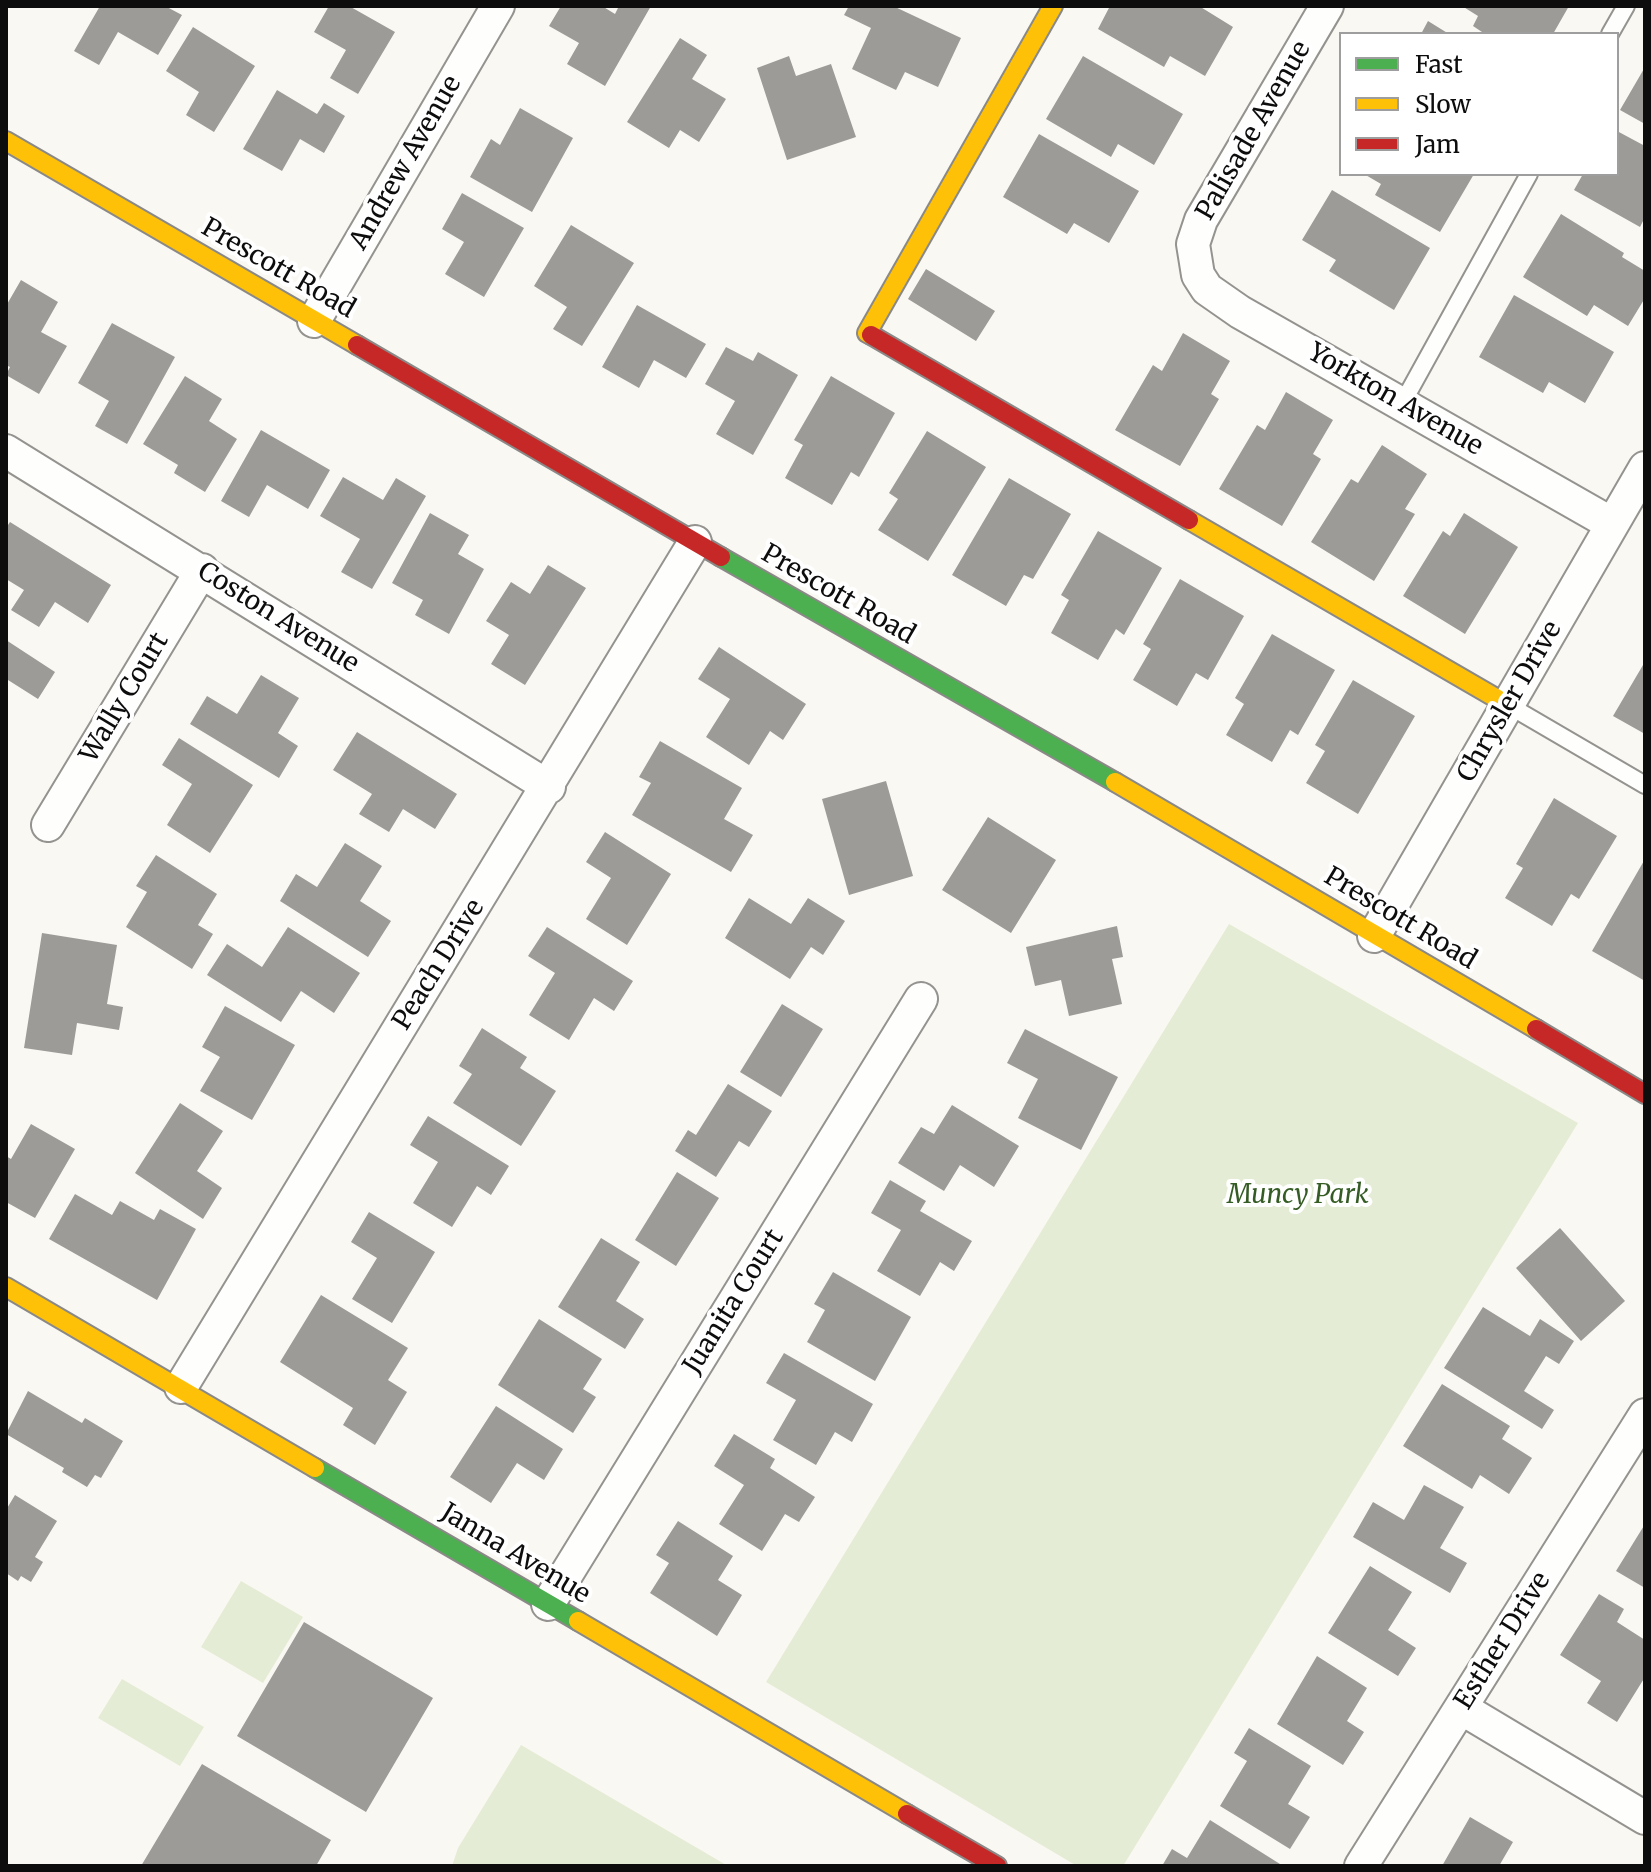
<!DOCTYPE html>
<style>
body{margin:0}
#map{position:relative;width:1651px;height:1872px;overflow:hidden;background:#faf8f2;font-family:Merriweather,serif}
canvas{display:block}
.frame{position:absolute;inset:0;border:8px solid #0d0d0d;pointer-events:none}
.legend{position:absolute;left:1339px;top:32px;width:280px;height:144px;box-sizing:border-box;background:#fff;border:2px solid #9e9e9e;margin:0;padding:10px 14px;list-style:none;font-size:24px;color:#0d0d0d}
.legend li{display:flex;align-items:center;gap:16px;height:40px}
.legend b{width:40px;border:2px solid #9e9e9e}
</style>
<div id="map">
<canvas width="1651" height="1872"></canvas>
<div class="frame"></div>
<ul class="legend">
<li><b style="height:10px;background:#4caf50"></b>Fast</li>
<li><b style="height:10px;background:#ffc107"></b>Slow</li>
<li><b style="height:10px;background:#c62828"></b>Jam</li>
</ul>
</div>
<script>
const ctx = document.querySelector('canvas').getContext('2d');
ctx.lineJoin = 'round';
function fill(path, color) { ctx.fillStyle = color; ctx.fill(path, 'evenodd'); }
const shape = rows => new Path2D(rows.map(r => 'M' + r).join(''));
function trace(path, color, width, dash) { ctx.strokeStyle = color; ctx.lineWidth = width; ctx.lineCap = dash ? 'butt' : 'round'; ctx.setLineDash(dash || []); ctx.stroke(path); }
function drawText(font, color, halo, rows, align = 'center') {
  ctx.font = font + ' Merriweather,serif'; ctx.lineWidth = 8; ctx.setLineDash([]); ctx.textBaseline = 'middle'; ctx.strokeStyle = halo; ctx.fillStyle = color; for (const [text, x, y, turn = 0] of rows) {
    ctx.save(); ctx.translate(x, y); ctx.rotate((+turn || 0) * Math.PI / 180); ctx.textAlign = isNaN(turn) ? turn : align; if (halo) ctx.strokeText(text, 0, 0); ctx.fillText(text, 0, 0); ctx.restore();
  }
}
const green = shape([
 [1229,924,1578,1123,1123,1866,1077,1866,766,1682],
 [241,1581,303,1617,263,1683,201,1647],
 [122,1679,204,1727,180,1766,98,1718],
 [521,1745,728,1866,452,1866,458,1848]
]);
const building = shape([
 [100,6,165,6,182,15,158,55,118,32,99,65,74,51],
 [329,6,349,6,395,32,358,94,330,78,346,50,314,32],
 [561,6,602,6,615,14,619,6,651,6,605,86,567,64,579,43,549,26],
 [849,6,893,6,961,38,938,87,905,72,896,90,852,69,871,28,844,15],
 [1110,6,1199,6,1233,27,1205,76,1170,56,1164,67,1098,29],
 [1462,6,1569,6,1553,34,1485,34,1473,26,1478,16],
 [1428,21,1449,34,1421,34],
 [193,27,255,66,214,132,186,115,199,92,166,71],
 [680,38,707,55,692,79,726,99,699,142,680,130,669,148,627,122],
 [789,56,796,76,831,64,856,137,787,160,757,68],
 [1083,56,1183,114,1154,165,1118,144,1111,157,1046,119],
 [1645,67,1645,124,1620,110],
 [277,90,317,114,324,103,345,116,324,153,300,139,282,171,243,149],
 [520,108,573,138,532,212,470,177,491,139,500,145],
 [1617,131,1645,146,1645,217,1640,227,1574,190,1583,174,1617,174],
 [1039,134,1139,191,1109,243,1074,223,1067,234,1003,197],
 [1364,174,1474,174,1440,232,1375,195,1381,184],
 [1332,190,1430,248,1394,310,1329,271,1336,260,1302,240],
 [462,193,524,228,484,297,445,274,464,242,442,229],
 [1561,214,1624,253,1622,257,1645,271,1645,298,1628,326,1594,305,1587,316,1523,277],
 [571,225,634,263,582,346,553,329,567,307,534,286],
 [926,269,995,311,976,341,908,299],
 [21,280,58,302,41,332,67,346,39,394,6,375,10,367,6,365,6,306],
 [1514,295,1614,352,1585,403,1549,382,1543,393,1479,357],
 [637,305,706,344,686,378,654,360,639,388,602,367],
 [112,323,175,357,127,444,95,426,109,401,78,383],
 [1183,333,1230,361,1211,394,1219,399,1180,466,1115,430,1153,365,1162,371],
 [726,347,753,361,758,352,798,375,753,455,716,434,735,401,705,384],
 [185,376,222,399,209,421,237,439,205,492,174,473,178,465,143,444],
 [831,376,895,413,859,477,851,472,832,505,785,478,803,445,794,440],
 [1286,392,1333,420,1313,454,1321,459,1282,526,1219,489,1257,425,1265,430],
 [261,430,330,470,308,509,267,485,249,517,221,501],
 [927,431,986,467,928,561,878,530,898,499,889,493],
 [1382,445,1427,474,1405,509,1415,514,1374,581,1311,542,1351,479,1358,483],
 [343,477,383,500,396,478,426,496,372,589,341,572,360,539,320,516],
 [1009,478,1071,514,1033,579,1024,575,1006,606,952,575],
 [430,513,469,535,458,554,484,569,449,634,415,615,423,600,392,583],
 [1464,513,1518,547,1465,634,1403,596,1443,531,1450,536],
 [10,522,111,585,88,623,55,602,39,627,11,610,24,590,6,579,6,528],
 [1098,531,1162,568,1124,635,1116,629,1098,660,1051,633,1069,600,1061,595],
 [548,565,586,588,525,685,491,664,509,635,486,621,511,582,530,594],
 [1180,579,1244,616,1208,680,1196,673,1177,706,1133,680,1151,649,1143,644],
 [1272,634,1335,670,1298,735,1290,730,1272,762,1226,735,1244,704,1235,698],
 [6,640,55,672,38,699,8,680,6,684],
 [719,647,806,704,783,740,770,731,749,765,706,737,730,699,698,679],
 [1643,665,1645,666,1645,734,1613,716],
 [261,675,299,698,278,733,298,746,279,778,190,724,207,696,237,714],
 [1353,680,1415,716,1358,814,1306,783,1325,751,1315,745],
 [357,732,457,794,435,829,403,809,389,832,359,814,372,794,333,770],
 [179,738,253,785,210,853,167,825,192,784,162,765],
 [660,741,742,788,724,819,753,835,731,872,632,815,651,783,639,777],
 [886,781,913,876,849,895,822,799],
 [1554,798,1617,836,1579,899,1571,894,1552,926,1505,898,1523,868,1516,864],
 [988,817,1056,860,1011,933,942,890],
 [605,832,671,874,627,945,586,919,611,878,586,862],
 [345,843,382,866,360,901,391,921,368,957,280,901,296,874,317,887],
 [156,855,217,894,198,925,213,934,192,969,126,927,147,892,136,886],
 [1645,859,1645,981,1592,951],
 [749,898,791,924,808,898,845,921,823,955,811,947,790,979,725,938],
 [1117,926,1123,957,1112,959,1122,1004,1069,1016,1061,980,1035,986,1026,947],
 [288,927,360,973,334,1013,301,991,281,1022,207,975,227,944,262,967],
 [547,927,633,981,614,1011,594,998,569,1040,529,1015,555,973,528,956],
 [42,933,117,945,107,1004,123,1007,119,1030,77,1023,72,1055,24,1048],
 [782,1004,823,1029,781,1097,740,1072],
 [225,1006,295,1045,252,1120,200,1091,220,1057,202,1047],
 [482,1028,527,1057,520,1068,556,1091,521,1146,453,1103,472,1074,459,1066],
 [1025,1029,1118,1077,1081,1150,1018,1118,1038,1079,1007,1063],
 [728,1084,772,1111,749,1147,739,1141,716,1177,675,1151,688,1130,696,1135],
 [180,1103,223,1131,197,1171,222,1188,203,1219,135,1173],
 [952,1105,1019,1146,994,1187,960,1165,944,1191,898,1163,921,1127,934,1134],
 [428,1116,509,1166,491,1195,477,1186,452,1227,413,1203,438,1162,410,1145],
 [31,1124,75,1149,35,1218,6,1202,6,1156,11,1159],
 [677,1172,719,1198,676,1266,635,1240],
 [890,1180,926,1201,920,1211,972,1241,954,1271,940,1262,920,1296,877,1271,901,1230,871,1213],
 [75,1194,112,1215,120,1201,154,1220,160,1209,196,1229,157,1300,49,1239],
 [369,1212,435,1252,392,1323,352,1299,377,1258,351,1242],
 [1560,1228,1625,1301,1581,1341,1516,1268],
 [601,1238,640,1262,616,1301,644,1319,625,1349,558,1307],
 [833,1272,911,1317,875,1381,807,1342,825,1310,814,1304],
 [321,1295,408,1348,388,1380,407,1392,375,1445,343,1425,353,1408,280,1362],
 [1483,1307,1530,1336,1540,1319,1574,1341,1559,1364,1546,1356,1524,1391,1554,1410,1542,1429,1444,1368],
 [539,1319,602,1359,583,1389,596,1397,573,1433,498,1385],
 [784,1353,873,1404,852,1442,835,1432,816,1465,773,1440,796,1400,766,1383],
 [1442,1384,1510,1426,1502,1439,1532,1458,1509,1494,1480,1475,1472,1489,1403,1446],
 [28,1391,82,1423,85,1418,123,1441,101,1478,95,1475,87,1487,62,1472,64,1468,6,1434],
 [496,1406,563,1449,544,1480,517,1463,491,1503,450,1477],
 [734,1434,775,1459,770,1468,815,1497,799,1522,785,1514,762,1551,719,1524,744,1485,714,1466],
 [1424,1485,1464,1507,1440,1548,1467,1563,1450,1593,1353,1537,1373,1502,1404,1520],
 [15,1495,57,1521,35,1557,43,1562,31,1582,21,1576,18,1581,6,1573,6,1510],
 [678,1521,733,1556,718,1580,742,1595,717,1636,650,1593,669,1563,656,1555],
 [1645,1524,1645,1588,1616,1571],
 [1370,1566,1412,1592,1388,1630,1416,1648,1398,1676,1328,1633],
 [1599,1594,1624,1609,1617,1622,1645,1640,1645,1677,1617,1722,1587,1703,1601,1681,1560,1655],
 [304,1622,433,1698,366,1812,237,1736],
 [1317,1656,1367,1688,1347,1721,1364,1732,1343,1765,1277,1724],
 [1249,1728,1311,1766,1288,1804,1310,1817,1290,1849,1220,1806,1247,1761,1234,1753],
 [202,1764,331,1840,316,1866,141,1866],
 [1470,1817,1513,1842,1499,1866,1442,1866],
 [1210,1820,1280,1864,1279,1866,1162,1866,1172,1849,1187,1858]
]);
const lane = shape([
 [1610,34,1626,6],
 [1402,404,1529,174],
 [1508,705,1645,785]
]);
const street = shape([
 [1327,6,1201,220,1193,244,1198,275,1207,289,1240,312,1612,524],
 [314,321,498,6],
 [6,451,549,787],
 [48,825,202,570],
 [1374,936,1645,468],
 [181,1387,695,542],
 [548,1604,921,999],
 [1461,1708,1645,1818],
 [1361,1866,1645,1415]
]);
const fast = shape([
 [721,557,1115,782],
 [315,1468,578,1621]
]);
const slow = shape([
 [6,141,357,345],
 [871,335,867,333,1053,6],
 [1189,520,1508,705],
 [1115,782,1536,1029],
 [6,1287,315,1468],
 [578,1621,907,1814]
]);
const jam = shape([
 [871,335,1189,520],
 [357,345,721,557],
 [1536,1029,1645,1094],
 [907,1814,997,1866]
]);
const streetNames = [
 ["Palisade Avenue",1254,131,-60],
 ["Andrew Avenue",406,163,-60],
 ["Prescott Road",278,269,30],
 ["Yorkton Avenue",1395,400,30],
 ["Prescott Road",838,595,30],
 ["Coston Avenue",278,618,32],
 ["Wally Court",125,698,-59],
 ["Chrysler Drive",1510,702,-60],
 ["Prescott Road",1400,919,31],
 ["Peach Drive",439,965,-58],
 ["Juanita Court",734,1302,-58],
 ["Janna Avenue",515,1554,31],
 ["Esther Drive",1503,1641,-58]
];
const parkNames = [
 ["Muncy Park",1298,1196]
];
fill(green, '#e5ecd5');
fill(building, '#9d9b98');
trace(lane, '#949390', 20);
trace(street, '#949390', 36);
trace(fast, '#8a8987', 22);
trace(slow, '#8a8987', 22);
trace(jam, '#8a8987', 22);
trace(lane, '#fefefd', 16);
trace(street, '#fefefd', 32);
trace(fast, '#4caf50', 18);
trace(slow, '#ffc107', 18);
trace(jam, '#c62828', 18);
drawText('26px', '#0d0d0d', '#fff', streetNames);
drawText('italic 26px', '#365c26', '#fff', parkNames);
</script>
